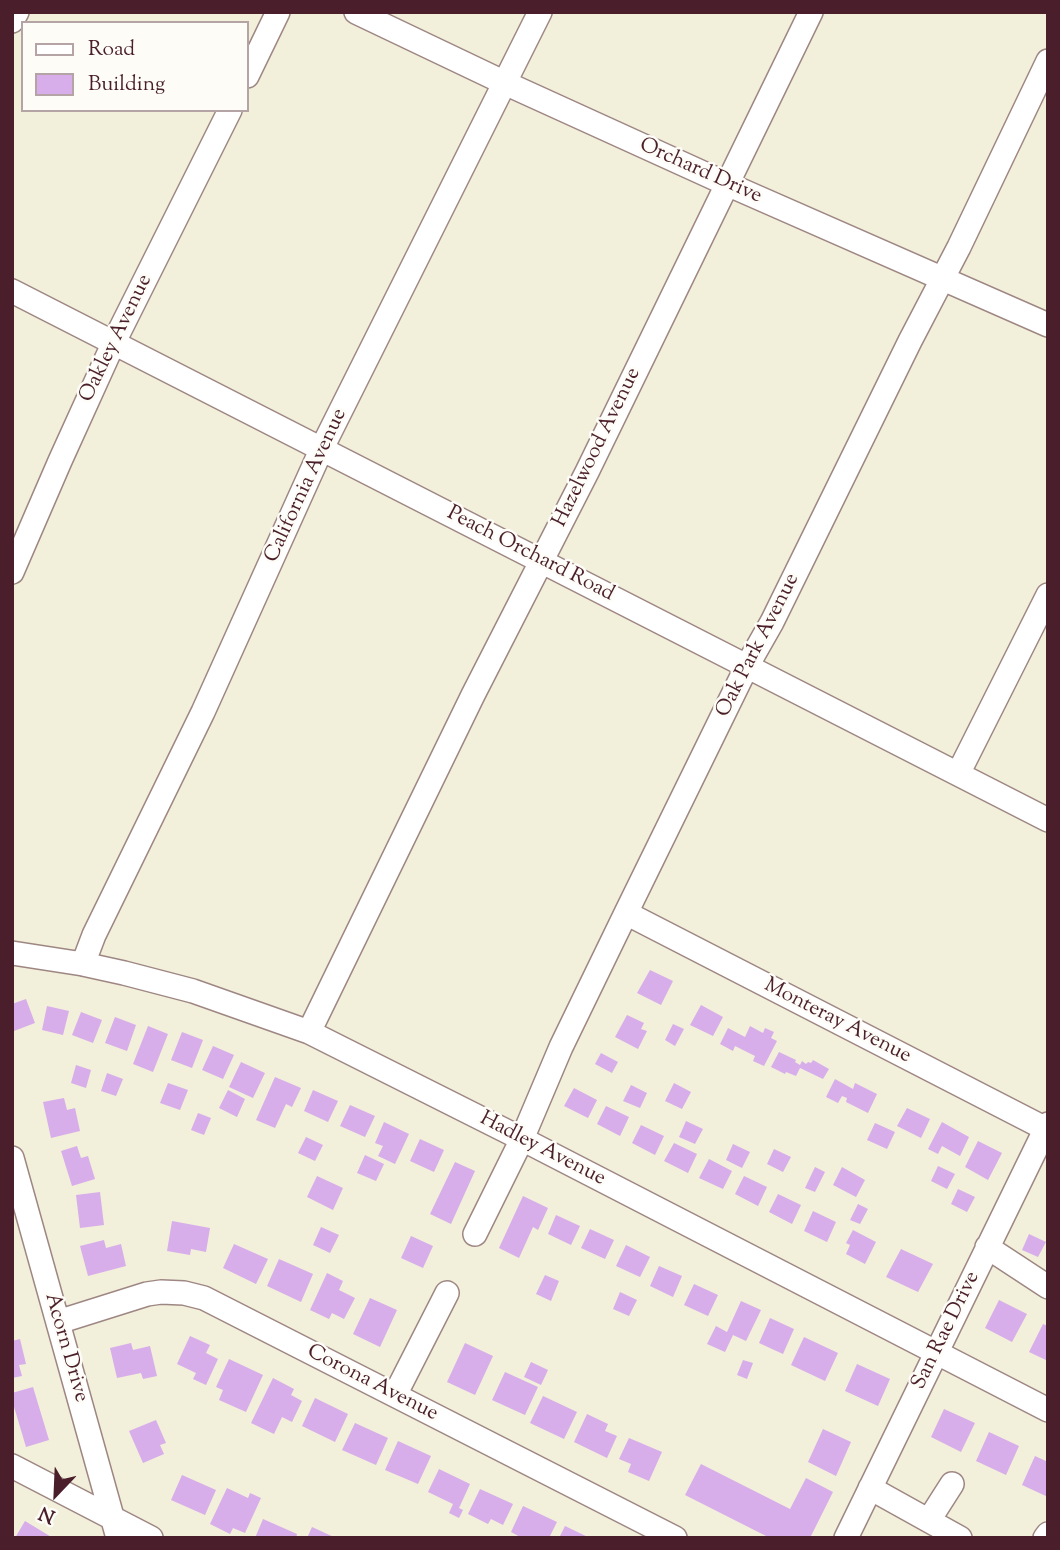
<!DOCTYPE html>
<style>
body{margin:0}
#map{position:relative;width:1060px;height:1550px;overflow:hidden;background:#f2efdb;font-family:"Sorts Mill Goudy",serif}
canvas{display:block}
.frame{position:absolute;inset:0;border:14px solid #4a1f2b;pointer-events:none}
.legend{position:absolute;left:21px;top:21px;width:228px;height:91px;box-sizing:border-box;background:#fdfcf7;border:2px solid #b5a4a5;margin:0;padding:9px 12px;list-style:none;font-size:21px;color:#4a1f2b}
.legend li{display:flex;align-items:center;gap:14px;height:35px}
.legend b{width:35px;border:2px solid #b5a4a5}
.north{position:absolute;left:21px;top:1459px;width:70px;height:70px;-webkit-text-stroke:5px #fdfcf7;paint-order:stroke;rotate:203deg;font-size:19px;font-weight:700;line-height:28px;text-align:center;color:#4a1f2b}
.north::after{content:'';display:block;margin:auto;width:24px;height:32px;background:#4a1f2b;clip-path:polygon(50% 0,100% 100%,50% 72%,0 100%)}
</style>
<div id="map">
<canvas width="1060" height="1550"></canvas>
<div class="frame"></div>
<ul class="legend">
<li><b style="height:9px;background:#fff"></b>Road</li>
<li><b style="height:19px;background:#d7aeea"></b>Building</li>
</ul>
<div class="north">N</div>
</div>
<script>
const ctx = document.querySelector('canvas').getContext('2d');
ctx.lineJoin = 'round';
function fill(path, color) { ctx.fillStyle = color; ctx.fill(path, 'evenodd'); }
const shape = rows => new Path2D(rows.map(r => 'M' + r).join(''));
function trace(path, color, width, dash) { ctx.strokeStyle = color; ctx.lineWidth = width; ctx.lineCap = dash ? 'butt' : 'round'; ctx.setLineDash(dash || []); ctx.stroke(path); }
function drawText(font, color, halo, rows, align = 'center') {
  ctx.font = font + ' "Sorts Mill Goudy",serif'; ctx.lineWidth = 5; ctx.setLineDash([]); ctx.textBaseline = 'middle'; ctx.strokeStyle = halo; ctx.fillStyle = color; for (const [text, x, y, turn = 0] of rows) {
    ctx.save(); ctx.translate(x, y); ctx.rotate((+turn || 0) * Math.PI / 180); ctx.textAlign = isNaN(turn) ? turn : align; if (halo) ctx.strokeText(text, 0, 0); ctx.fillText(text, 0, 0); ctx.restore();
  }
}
const building = shape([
 [650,970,673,981,661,1005,637,993],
 [26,999,35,1023,14,1031,12,1004],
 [701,1005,723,1017,713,1036,690,1025],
 [47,1006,69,1011,63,1035,42,1030],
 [81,1012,102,1020,93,1043,72,1035],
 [627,1015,644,1023,641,1029,647,1031,638,1049,615,1037],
 [115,1017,136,1025,127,1051,105,1043],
 [673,1024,684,1029,675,1046,665,1040],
 [148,1026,168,1034,153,1072,133,1064],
 [750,1026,763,1033,765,1028,774,1032,771,1038,777,1041,764,1066,753,1061,755,1056,735,1046,733,1051,720,1044,728,1028,745,1037],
 [182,1032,203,1040,192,1068,171,1060],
 [213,1046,234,1055,223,1079,202,1070],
 [779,1052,796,1060,795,1062,800,1065,802,1061,806,1064,808,1062,811,1063,813,1060,829,1069,823,1079,800,1068,796,1076,786,1072,785,1074,771,1067],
 [601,1053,618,1062,612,1073,595,1064],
 [241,1062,265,1073,253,1098,229,1087],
 [76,1065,91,1070,86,1088,71,1083],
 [107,1073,123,1079,116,1096,101,1091],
 [275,1077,301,1088,292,1107,286,1104,275,1128,256,1120],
 [835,1079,853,1089,855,1083,877,1094,868,1113,846,1102,847,1098,842,1096,838,1103,826,1097],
 [168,1083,188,1090,180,1110,160,1103],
 [674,1083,691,1092,682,1109,665,1101],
 [631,1085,647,1093,640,1108,623,1101],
 [574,1088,597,1100,588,1118,564,1106],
 [228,1090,245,1099,237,1117,219,1108],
 [313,1090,338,1101,328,1122,304,1111],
 [64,1098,67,1110,75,1108,80,1131,51,1138,43,1102],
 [350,1105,375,1116,365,1137,340,1126],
 [606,1106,629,1117,620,1136,597,1124],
 [907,1108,930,1119,921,1138,897,1126],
 [198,1113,211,1118,204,1135,191,1130],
 [686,1121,703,1129,695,1144,679,1137],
 [384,1122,409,1134,395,1164,378,1156,383,1146,375,1143],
 [942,1122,969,1137,960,1156,942,1146,938,1154,928,1149],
 [875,1123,895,1132,887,1149,867,1140],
 [641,1125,664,1136,655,1155,632,1143],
 [306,1137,323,1145,315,1161,298,1153],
 [420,1139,444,1150,434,1172,410,1161],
 [978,1141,1002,1153,988,1180,965,1167],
 [674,1143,697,1154,688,1173,664,1161],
 [733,1144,750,1152,742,1168,726,1160],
 [77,1146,81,1158,88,1156,95,1179,72,1186,61,1151],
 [774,1149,791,1157,783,1172,767,1164],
 [365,1155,384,1164,376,1181,357,1173],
 [709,1159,732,1171,723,1189,699,1178],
 [455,1162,475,1171,451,1224,430,1214],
 [938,1166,955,1174,947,1189,931,1181],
 [815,1167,825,1172,815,1192,805,1188],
 [842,1167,865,1180,856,1197,833,1185],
 [317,1176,343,1188,333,1210,307,1197],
 [744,1176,767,1187,758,1206,735,1194],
 [958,1189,975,1197,967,1212,951,1204],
 [100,1192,104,1225,80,1228,76,1195],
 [778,1194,801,1205,792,1224,769,1212],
 [523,1196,548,1208,538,1230,533,1227,519,1258,499,1248],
 [858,1204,868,1209,860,1224,850,1220],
 [813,1211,836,1222,827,1242,804,1231],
 [556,1215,580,1226,571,1245,548,1234],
 [172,1221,210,1228,206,1252,191,1249,190,1255,167,1251],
 [321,1227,339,1235,330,1253,313,1245],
 [590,1229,614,1240,605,1259,581,1248],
 [853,1230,876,1242,865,1264,846,1254,850,1245,846,1243],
 [1029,1234,1046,1242,1038,1257,1022,1250],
 [411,1236,433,1246,423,1268,401,1258],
 [104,1240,106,1248,121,1244,126,1266,88,1276,80,1246],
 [234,1244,268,1259,256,1284,223,1268],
 [626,1245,650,1257,640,1277,616,1266],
 [901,1249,933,1264,918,1292,886,1277],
 [279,1259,313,1274,301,1302,267,1286],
 [659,1266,682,1276,673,1297,650,1286],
 [327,1273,343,1281,339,1290,355,1298,344,1319,332,1313,329,1319,310,1310],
 [545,1275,559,1281,551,1301,536,1294],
 [694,1284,718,1295,708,1316,684,1305],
 [620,1292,637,1300,629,1316,613,1309],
 [370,1298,397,1310,380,1347,353,1334],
 [999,1300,1027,1314,1012,1342,985,1328],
 [741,1301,761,1310,746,1341,733,1335,725,1352,707,1344,716,1326,727,1332],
 [770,1318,794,1329,783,1354,759,1343],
 [1043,1324,1048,1326,1048,1361,1029,1352],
 [190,1336,210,1345,206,1353,218,1359,206,1385,193,1379,196,1373,177,1364],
 [804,1337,838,1353,825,1381,791,1365],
 [20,1339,26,1364,19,1365,22,1376,12,1378,12,1341],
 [131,1343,133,1350,150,1346,157,1376,143,1379,141,1373,117,1378,110,1348],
 [465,1343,493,1356,475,1395,447,1382],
 [229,1359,263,1375,246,1412,219,1400,223,1390,216,1387],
 [743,1360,753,1363,747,1379,737,1375],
 [531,1362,548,1370,541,1385,524,1377],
 [857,1364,890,1379,878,1406,845,1391],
 [505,1372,538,1387,525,1415,492,1400],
 [273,1378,294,1389,291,1395,302,1401,292,1422,282,1417,274,1434,251,1423],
 [33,1387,49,1440,26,1447,12,1400,12,1393],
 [543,1396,577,1412,564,1439,530,1423],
 [315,1398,348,1414,335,1442,302,1426],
 [944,1409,975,1423,961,1452,931,1437],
 [587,1414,608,1424,605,1431,617,1436,607,1458,574,1442],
 [156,1420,166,1443,160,1445,164,1454,143,1463,129,1431],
 [355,1423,388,1438,376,1465,342,1450],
 [823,1429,851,1442,836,1476,808,1462],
 [989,1432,1019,1446,1006,1475,976,1461],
 [629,1438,662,1452,649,1481,628,1472,631,1464,619,1459],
 [398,1441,431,1456,418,1484,385,1470],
 [1035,1456,1048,1462,1048,1497,1022,1485],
 [701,1464,790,1509,806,1478,833,1492,810,1538,770,1538,685,1495],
 [439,1469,470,1484,459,1508,463,1510,459,1518,449,1513,453,1504,428,1492],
 [182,1475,216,1490,205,1515,171,1500],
 [227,1488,248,1498,250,1493,261,1498,245,1533,233,1528,230,1534,210,1524],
 [480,1489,513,1504,503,1525,491,1519,488,1524,468,1514],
 [523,1506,557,1522,549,1538,522,1538,511,1532],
 [263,1519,297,1534,296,1538,255,1538],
 [25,1521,53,1538,15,1538],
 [565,1526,590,1538,559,1538],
 [312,1527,336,1538,307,1538]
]);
const minor = shape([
 [356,12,505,83,727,184,1048,325],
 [12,21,17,12],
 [247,76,278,12],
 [12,291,1048,820],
 [12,572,60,461,114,342,230,110],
 [958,774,1048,595],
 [626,913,1048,1130],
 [12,953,83,964,124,973,193,991,309,1032,522,1139,1048,1410],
 [83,964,94,935,203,712,322,448,540,12],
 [309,1032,473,695,587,472,811,12],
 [12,1158,118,1538],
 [475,1234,522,1139,561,1047,626,913,747,666,772,622,910,341,959,247,1048,61],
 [987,1247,1048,1287],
 [58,1322,147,1294,161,1292,184,1293,204,1298,675,1538],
 [395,1395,447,1293],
 [12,1466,151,1538],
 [870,1488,960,1538],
 [929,1520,952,1484],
 [846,1538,1048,1124],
 [1045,1538,1048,1534]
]);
const streetNames = [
 ["Orchard Drive",700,172,24],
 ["Oakley Avenue",117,339,-64],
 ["Hazelwood Avenue",598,448,-64],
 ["California Avenue",307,486,-65],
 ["Peach Orchard Road",530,555,27],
 ["Oak Park Avenue",759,646,-63],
 ["Monteray Avenue",837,1022,27],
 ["Hadley Avenue",542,1150,27],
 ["San Rae Drive",947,1331,-64],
 ["Acorn Drive",65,1348,74],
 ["Corona Avenue",372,1384,27]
];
fill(building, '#d7aeea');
trace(minor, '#9e8783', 26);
trace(minor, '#fff', 23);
drawText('21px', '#4a1f2b', '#fdfcf7', streetNames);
</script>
